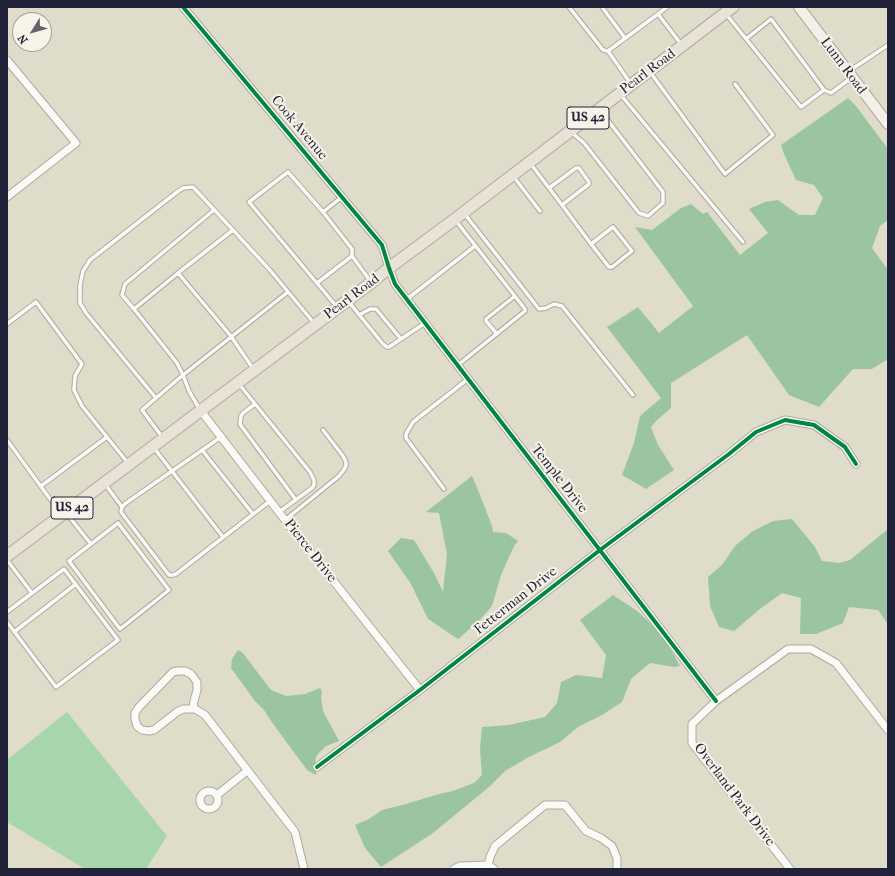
<!DOCTYPE html>
<style>
body{margin:0}
#map{position:relative;width:895px;height:876px;overflow:hidden;background:#dfdcc9;font-family:"IM FELL French Canon",serif}
canvas{display:block}
.frame{position:absolute;inset:0;border:8px solid #22223b;pointer-events:none}
.north{position:absolute;left:12px;top:12px;width:40px;height:40px;box-sizing:border-box;background:#f7f3e8;border:1px solid #a29fa3;border-radius:50%;rotate:233deg;font-size:11px;font-weight:700;line-height:16px;text-align:center;color:#22223b}
.north::after{content:'';display:block;margin:auto;width:14px;height:18px;background:#64636d;clip-path:polygon(50% 0,100% 100%,50% 72%,0 100%)}
</style>
<div id="map">
<canvas width="895" height="876"></canvas>
<div class="frame"></div>
<div class="north">N</div>
</div>
<script>
const ctx = document.querySelector('canvas').getContext('2d');
ctx.lineJoin = 'round';
function fill(path, color) { ctx.fillStyle = color; ctx.fill(path, 'evenodd'); }
const shape = rows => new Path2D(rows.map(r => 'M' + r).join(''));
function trace(path, color, width, dash) { ctx.strokeStyle = color; ctx.lineWidth = width; ctx.lineCap = dash ? 'butt' : 'round'; ctx.setLineDash(dash || []); ctx.stroke(path); }
function drawText(font, color, halo, rows, align = 'center') {
  ctx.font = font + ' "IM FELL French Canon",serif'; ctx.lineWidth = 4; ctx.setLineDash([]); ctx.textBaseline = 'middle'; ctx.strokeStyle = halo; ctx.fillStyle = color; for (const [text, x, y, turn = 0] of rows) {
    ctx.save(); ctx.translate(x, y); ctx.rotate((+turn || 0) * Math.PI / 180); ctx.textAlign = isNaN(turn) ? turn : align; if (halo) ctx.strokeText(text, 0, 0); ctx.fillText(text, 0, 0); ctx.restore();
  }
}
const green = shape([
 [67,712,167,836,146,869,85,869,7,822,7,760]
]);
const forest = shape([
 [848,98,856,106,888,149,888,220,880,226,872,248,888,270,888,359,872,369,853,369,819,407,789,395,747,335,671,383,671,408,657,420,651,427,658,445,674,470,646,489,622,475,634,443,640,416,661,398,607,327,638,307,659,333,693,306,635,227,652,230,681,208,691,204,703,214,707,212,740,255,768,233,749,209,765,202,778,200,799,215,815,215,823,198,814,185,796,180,784,154,781,145],
 [472,476,482,500,492,526,493,532,506,533,518,541,514,546,501,575,492,606,479,621,458,639,428,619,411,584,388,551,401,538,414,540,434,573,443,592,447,554,439,513,426,512],
 [792,519,815,547,822,561,839,563,850,560,888,529,888,624,878,610,849,607,843,623,816,634,800,634,801,598,782,593,760,609,734,631,719,627,710,606,708,577,722,565,735,546,753,531,773,521],
 [613,595,637,611,662,634,680,666,674,667,650,663,631,679,622,702,602,715,578,727,560,742,529,757,505,771,489,787,433,833,381,867,365,848,355,825,369,819,382,810,406,804,439,794,453,791,474,783,482,775,480,749,482,727,509,725,545,717,557,703,561,682,576,675,602,678,606,655,580,620],
 [238,650,242,652,271,690,286,696,305,694,320,688,322,691,321,697,323,711,339,741,326,746,318,754,315,759,317,767,316,775,307,770,271,721,264,710,255,701,231,668,232,659]
]);
const lane = shape([
 [569,7,603,50,608,51],
 [602,7,625,38],
 [658,14,667,7],
 [726,14,801,107,824,90],
 [746,39,771,19,824,90,831,93,851,78],
 [849,71,888,45],
 [650,72,725,174,773,135,735,84],
 [631,84,608,51,658,14,681,44],
 [620,94,743,242],
 [571,132,584,143,639,213,648,216,663,203,663,192,600,110],
 [530,163,562,205,591,244,609,267,612,267,632,251,613,227,591,244],
 [513,176,540,211],
 [549,188,576,168,579,168,589,182,589,184,562,205],
 [323,212,342,197],
 [464,213,539,309,546,308,554,304,562,306,633,395],
 [456,221,525,309,525,311,458,365],
 [178,273,134,309,177,363,183,375,288,292],
 [317,283,352,256],
 [407,299,475,246],
 [348,301,383,344,387,347,389,347,425,323],
 [337,307,249,202,288,172,323,212,352,249,352,256,371,282],
 [134,309,122,295,125,284,214,210],
 [359,315,370,309,376,309,401,339],
 [7,324,36,302,82,364,75,376,74,390,82,406,128,463],
 [497,334,486,321,486,319,515,296],
 [254,370,230,335,178,273,233,230,269,269,314,323],
 [239,384,310,472,314,480,314,485,312,488,279,512],
 [156,398,142,410,163,438],
 [255,404,243,413,241,416,240,424,242,427,296,500],
 [199,408,189,391,183,375,156,398,86,313,80,303,80,285,83,271,90,260,177,192,183,188,193,187,233,230],
 [221,437,126,503,122,507,121,512,169,575,173,575,176,574,270,501],
 [7,440,61,514],
 [154,448,223,537],
 [202,450,253,514],
 [105,484,122,507],
 [41,486,107,437],
 [444,489,406,438,406,434,413,422,468,379],
 [66,513,91,544,69,561,120,629,169,590,118,523,91,544],
 [285,520,339,476,343,471,346,466,346,462,343,456,323,430],
 [7,560,32,593],
 [7,612,64,569,118,640,56,687,7,622],
 [14,632,76,584]
]);
const street = shape([
 [183,7,382,245,389,268,395,284,716,701],
 [7,60,76,143,7,197],
 [201,411,285,520,420,690],
 [193,709,194,701,197,690,197,682,191,674,185,671,178,671,173,672,139,707,135,713,135,719,137,726,142,730,149,731,154,730,177,712,183,709,195,709,205,715,295,832,304,869],
 [317,767,420,690,600,550,729,454,756,432,785,420,814,425,845,447,856,464],
 '200 800a9 9 0 1 1 18 0a9 9 0 1 1-18 0Z',
 [217,795,247,771],
 [488,865,490,857,495,846,545,805,565,805,586,831,601,838,612,846,617,858,617,869],
 [454,869,460,866,488,865,494,869],
 [790,869,692,743,692,724,716,701,788,649,811,649,836,663,888,730]
]);
const secondary = shape([
 [799,7,888,124]
]);
const primary = shape([
 [7,556,372,282,389,268,455,219,733,7]
]);
const cycleway = shape([
 [183,7,382,245,389,268,395,284,716,701],
 [317,767,420,690,600,550,729,454,756,432,785,420,814,425,845,447,856,464]
]);
const shields = [
 [588,118,42],
 [72,508,42]
];
const shieldNames = [
 ["US 42",588,118],
 ["US 42",72,508]
];
const streetNames = [
 ["Lunn Road",843,66,53],
 ["Pearl Road",648,72,-37],
 ["Cook Avenue",299,128,50],
 ["Pearl Road",352,297,-37],
 ["Temple Drive",559,479,52],
 ["Pierce Drive",310,551,52],
 ["Fetterman Drive",516,601,-38],
 ["Overland Park Drive",734,795,53]
];
fill(green, '#a7d5ac');
fill(forest, '#9ac5a0');
trace(lane, '#acaaa1', 5.5);
trace(street, '#acaaa1', 9);
trace(secondary, '#acaaa1', 12);
trace(primary, '#acaaa1', 13);
trace(lane, '#fafaf7', 3.5);
trace(street, '#fafaf7', 7);
trace(secondary, '#f4f0e9', 10);
trace(primary, '#e9e2d6', 11);
trace(cycleway, '#00873e', 4);
for (const [x, y, w] of shields) { const box = new Path2D(); box.roundRect(x - w / 2, y - 11, w, 22, 3); ctx.fillStyle = '#f7f3e8'; ctx.fill(box); trace(box, '#22223b', 1); }
drawText('bold 13px', '#22223b', null, shieldNames);
drawText('14px', '#22223b', '#f7f3e8', streetNames);
</script>
